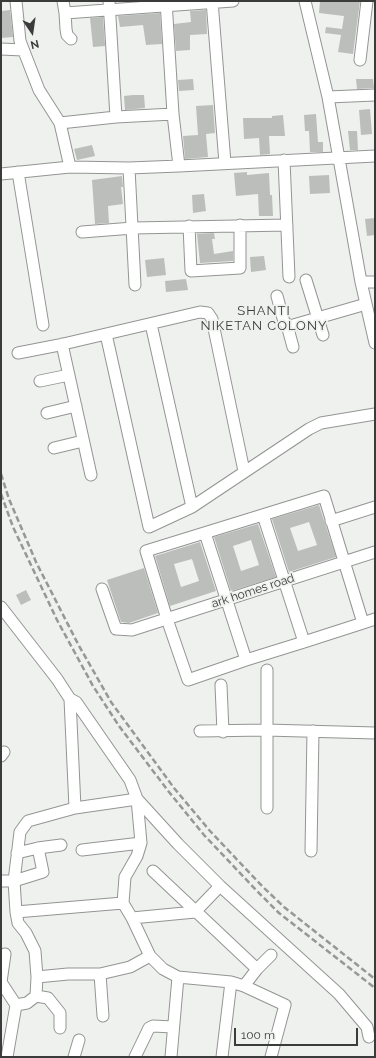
<!DOCTYPE html>
<style>
body{margin:0}
#map{position:relative;width:376px;height:1058px;overflow:hidden;background:#eef1ee;font-family:Raleway,sans-serif}
canvas{display:block}
.frame{position:absolute;inset:0;border:2px solid #3a3b3a;pointer-events:none}
.north{position:absolute;left:12px;top:12px;width:40px;height:40px;-webkit-text-stroke:3px #eef1ee;paint-order:stroke;rotate:167deg;font-size:11px;font-weight:700;line-height:16px;text-align:center;color:#3a3b3a}
.north::after{content:'';display:block;margin:auto;width:14px;height:18px;background:#3a3b3a;clip-path:polygon(50% 0,100% 100%,50% 72%,0 100%)}
.scale{position:absolute;left:234px;top:1028px;width:124px;height:18px;box-sizing:border-box;border:2px solid #3a3b3a;border-top:0;padding-left:5px;font-size:12px;line-height:14px;white-space:nowrap;color:#3a3b3a;-webkit-text-stroke:3px #eef1ee;paint-order:stroke}
</style>
<div id="map">
<canvas width="376" height="1058"></canvas>
<div class="frame"></div>
<div class="north">N</div>
<div class="scale">100 m</div>
</div>
<script>
const ctx = document.querySelector('canvas').getContext('2d');
ctx.lineJoin = 'round';
function fill(path, color) { ctx.fillStyle = color; ctx.fill(path, 'evenodd'); }
const shape = rows => new Path2D(rows.map(r => 'M' + r).join(''));
function trace(path, color, width, dash) { ctx.strokeStyle = color; ctx.lineWidth = width; ctx.lineCap = dash ? 'butt' : 'round'; ctx.setLineDash(dash || []); ctx.stroke(path); }
function drawText(font, color, halo, rows, align = 'center') {
  ctx.font = font + ' Raleway,sans-serif'; ctx.lineWidth = 3.5; ctx.setLineDash([]); ctx.textBaseline = 'middle'; ctx.strokeStyle = halo; ctx.fillStyle = color; for (const [text, x, y, turn = 0] of rows) {
    ctx.save(); ctx.translate(x, y); ctx.rotate((+turn || 0) * Math.PI / 180); ctx.textAlign = isNaN(turn) ? turn : align; if (halo) ctx.strokeText(text, 0, 0); ctx.fillText(text, 0, 0); ctx.restore();
  }
}
const building = shape([
 [320,1,360,1,353,54,338,52,341,35,325,33,326,27,342,29,344,16,319,13],
 [10,10,13,37,1,38,1,11],
 [206,10,207,34,190,35,190,50,176,51,174,24,191,22,190,11],
 [160,13,162,44,146,45,143,25,120,27,118,16],
 [103,17,105,46,93,47,90,18],
 [193,79,194,90,179,91,178,80],
 [356,79,373,79,374,88,357,89],
 [133,95,144,95,145,108,125,110,124,96],
 [213,105,215,133,206,134,208,157,185,159,183,136,198,135,196,106],
 [370,109,372,134,361,135,359,110],
 [316,114,318,142,323,142,323,152,310,152,309,131,305,131,304,115],
 [283,115,285,136,269,136,270,154,260,155,259,138,244,139,243,118,272,118,272,116],
 [348,131,357,131,358,150,350,150],
 [92,145,95,156,77,160,74,149],
 [247,172,247,175,269,173,270,195,272,195,273,216,259,216,258,194,236,196,234,173],
 [329,175,330,193,310,194,309,176],
 [122,176,123,187,121,187,123,204,108,206,109,223,95,224,92,180],
 [204,194,206,211,193,213,192,195],
 [375,218,375,235,367,236,365,219],
 [214,233,215,239,212,239,214,254,233,251,233,261,200,263,197,234],
 [264,256,266,270,251,272,250,257],
 [164,258,166,275,147,277,145,260],
 [186,279,188,290,166,292,165,281],
 [319,505,336,557,289,572,272,519],
 [309,522,317,545,298,551,290,528],
 [258,524,276,577,231,591,214,537],
 [251,540,259,565,241,571,233,546],
 [200,542,216,591,170,606,155,556],
 [192,559,199,581,181,587,174,564],
 [144,568,158,613,129,623,121,622,107,580],
 [26,590,31,600,21,605,16,595]
]);
const minor = shape([
 [16,1,20,41,39,90,60,123,70,167],
 [63,1,65,13,66,29,67,35,71,39],
 [109,1,116,117],
 [166,1,173,114,179,166],
 [212,1,225,163],
 [305,1,328,97,361,282,375,343],
 [65,13,233,1],
 [1,49,23,50],
 [360,60,367,1],
 [328,97,375,95],
 [60,123,116,117,173,114],
 [284,160,289,277],
 [129,168,135,285],
 [18,172,43,325],
 [1,174,70,167,129,168,179,166,375,156],
 [189,226,191,271,240,268,240,225],
 [82,232,133,228,287,225],
 [306,280,323,335],
 [361,282,375,282],
 [277,296,284,322,290,326,366,304],
 [151,324,192,507],
 [287,325,293,347],
 [106,334,149,527,192,507,309,429,321,423,375,414],
 [62,344,91,475],
 [18,353,59,345,200,312,208,313,212,319,244,471],
 [40,381,69,375],
 [47,413,76,406],
 [54,448,83,441],
 [263,515,304,642],
 [331,521,375,507],
 [205,533,246,660],
 [102,589,116,629,132,630,375,552],
 [1,607,57,679,70,699,76,702,130,780,137,799,141,843,137,856,125,877,123,903,132,918,150,956,163,969,178,977,231,982,244,986,285,1005,271,1057],
 [363,623,324,496,146,551,167,619,188,680,246,660,304,642,363,623,375,619],
 [267,670,267,808],
 [221,685,223,732],
 [70,699,75,808],
 [200,731,266,730,375,733],
 [1,756,4,752],
 [82,850,141,843],
 [311,851,313,731],
 [17,853,38,848],
 [153,871,257,969],
 [1,881,14,881,43,872,38,848,61,845],
 [16,912,123,903],
 [132,918,195,912,220,886],
 [5,954,1,982,16,1005],
 [100,974,103,1016],
 [37,977,68,974,100,974,130,967,150,956],
 [244,986,257,969,271,955],
 [36,996,48,998,60,1013,60,1028],
 [7,1057,16,1005,27,1003,36,996,37,977,35,951,26,933,18,923,16,912,14,881,20,832,28,821,75,808,137,799,178,844,220,886,339,994,367,1027,369,1037],
 [74,1057,79,1040],
 [135,1057,149,1028,153,1026,173,1027],
 [171,1057,178,977],
 [222,1057,231,982]
]);
const rail = shape([
 [1,474,9,499,36,562,78,644,111,702,174,788,210,831,262,886,284,907,375,979],
 [1,494,13,527,57,620,93,686,119,726,169,792,204,835,257,891,279,913,375,988]
]);
const streetNames = [
 ["ark homes road",253,591,-18]
];
const neighbourhoodNames = [
 ["SHANTI",264,311],
 ["NIKETAN COLONY",264,326]
];
fill(building, '#bcbebc');
trace(minor, '#939593', 13);
trace(minor, '#fff', 11);
trace(rail, '#969896', 2.5, [6, 3]);
drawText('12px', '#3a3b3a', '#eef1ee', streetNames);
ctx.letterSpacing = '1px';
drawText('13px', '#3a3b3a', '#eef1ee', neighbourhoodNames);
ctx.letterSpacing = '0px';
</script>
